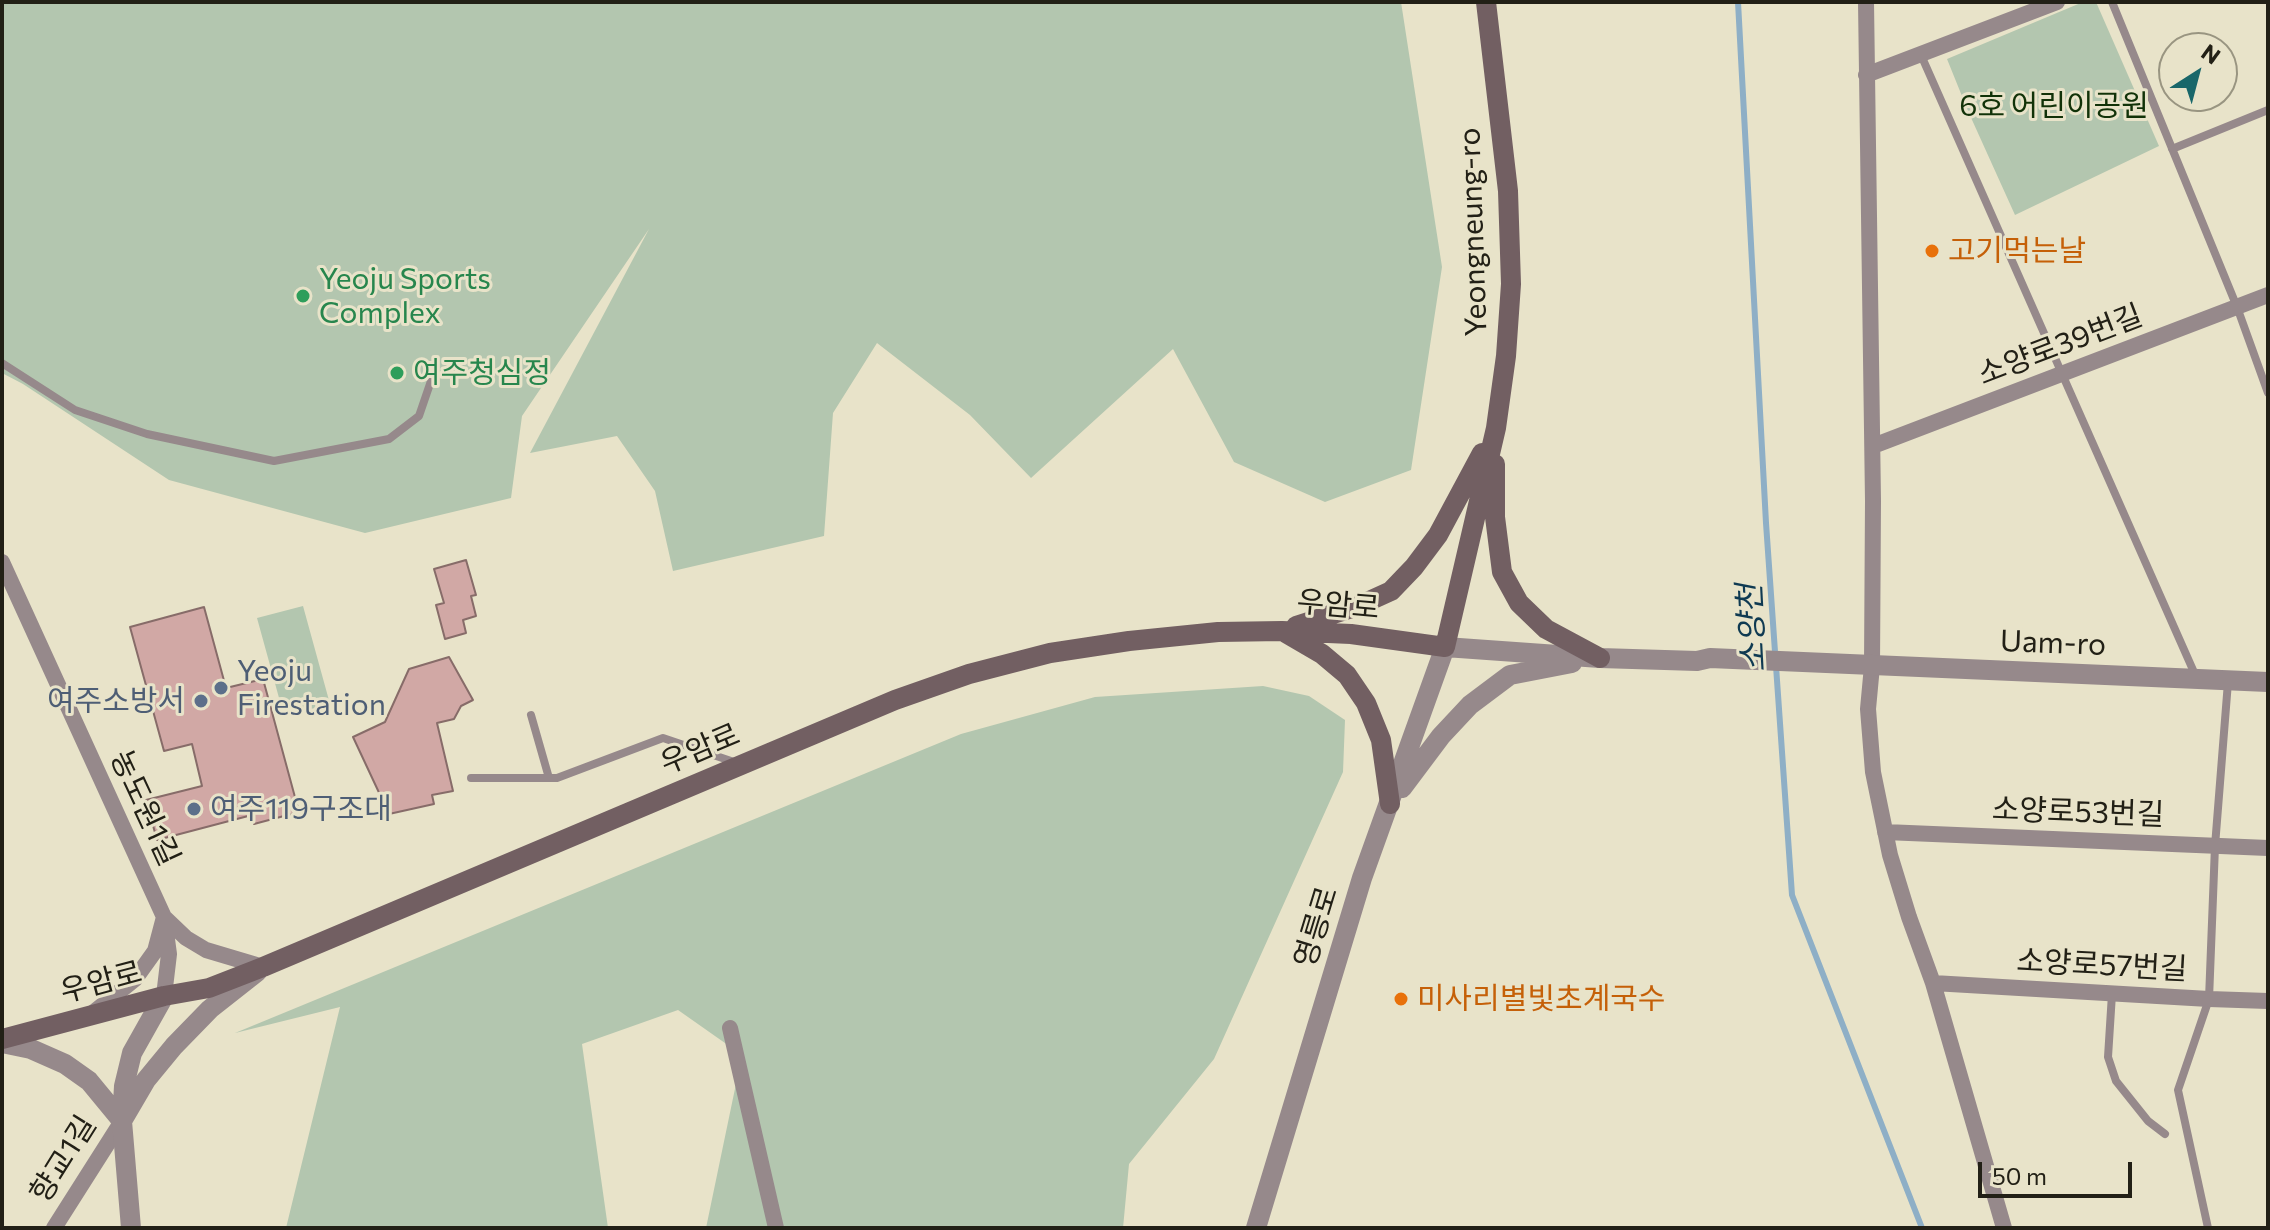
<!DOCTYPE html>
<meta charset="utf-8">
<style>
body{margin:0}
#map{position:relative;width:2270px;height:1230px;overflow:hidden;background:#e8e3c9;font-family:Commissioner,sans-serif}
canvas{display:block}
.frame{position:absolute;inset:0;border:4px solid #222016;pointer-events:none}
.north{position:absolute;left:2158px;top:32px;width:80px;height:80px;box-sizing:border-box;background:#e8e3c9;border:2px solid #999581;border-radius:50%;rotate:36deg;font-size:22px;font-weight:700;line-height:32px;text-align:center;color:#222016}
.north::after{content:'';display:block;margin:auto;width:28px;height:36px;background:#19676a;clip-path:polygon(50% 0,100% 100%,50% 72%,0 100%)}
.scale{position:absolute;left:1978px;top:1162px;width:154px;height:36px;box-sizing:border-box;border:4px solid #222016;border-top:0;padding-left:10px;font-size:24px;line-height:28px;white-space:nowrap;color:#222016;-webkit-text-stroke:6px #e8e3c9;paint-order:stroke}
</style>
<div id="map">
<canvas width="2270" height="1230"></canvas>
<div class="frame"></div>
<div class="north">N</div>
<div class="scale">50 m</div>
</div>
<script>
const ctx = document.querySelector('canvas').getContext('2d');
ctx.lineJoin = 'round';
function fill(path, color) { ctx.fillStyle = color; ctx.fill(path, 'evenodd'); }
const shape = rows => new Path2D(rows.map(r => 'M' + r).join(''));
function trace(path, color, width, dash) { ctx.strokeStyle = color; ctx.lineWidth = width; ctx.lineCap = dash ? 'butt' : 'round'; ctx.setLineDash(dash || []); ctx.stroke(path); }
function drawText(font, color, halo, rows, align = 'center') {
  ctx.font = font + ' Commissioner,"Noto Sans KR",sans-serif'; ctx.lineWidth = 6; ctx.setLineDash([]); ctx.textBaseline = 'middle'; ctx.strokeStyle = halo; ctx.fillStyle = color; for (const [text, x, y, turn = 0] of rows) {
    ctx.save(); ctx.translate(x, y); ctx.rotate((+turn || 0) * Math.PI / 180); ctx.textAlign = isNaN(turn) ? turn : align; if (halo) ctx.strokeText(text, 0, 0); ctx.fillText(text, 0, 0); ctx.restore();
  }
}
const green = shape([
 [2,2,1401,2,1442,267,1411,470,1325,502,1234,462,1173,349,1031,478,970,415,877,343,833,413,824,536,673,571,655,491,617,436,530,453,649,229,522,416,511,498,365,533,169,480,23,384,2,373],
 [2083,2,2096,2,2159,146,2015,215,1968,111,1947,59],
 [303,606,330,704,284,716,257,618],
 [1263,686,1309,696,1345,720,1343,772,1214,1059,1129,1164,1123,1228,706,1228,742,1055,678,1010,582,1044,608,1228,286,1228,340,1007,235,1033,961,734,1095,697]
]);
const stream = shape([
 [1738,2,1766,523,1792,895,1922,1228]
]);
const building = shape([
 [466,560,476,595,471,596,476,616,463,620,466,633,445,639,436,605,444,603,434,569,466,560],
 [204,607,226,688,263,679,299,812,254,824,252,815,157,840,146,800,202,786,192,744,164,751,130,627,204,607],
 [449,657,473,700,461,706,454,719,437,723,453,791,432,795,434,804,389,814,353,737,385,722,409,669,449,657]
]);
const service = shape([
 [2112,2,2237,307,2268,393],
 [1921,55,2197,679],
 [2172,149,2268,110],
 [2,363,75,410,147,434,274,461,389,439,419,416,432,378],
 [531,715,549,778],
 [471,778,557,778,663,738,737,763],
 [2112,994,2108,1057,2116,1081,2148,1121,2165,1134],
 [2208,1228,2178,1090,2209,999,2215,846,2228,682]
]);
const minor = shape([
 [1866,2,1873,501,1872,666,1868,709,1873,772,1890,855,1909,917,1933,983,2004,1228],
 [1866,75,2057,2],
 [1873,446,2268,295],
 [2,562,164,917,169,954,164,996],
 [1885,832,2268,848],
 [1933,983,2209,999,2268,1001],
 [94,1012,135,979,155,951,164,917,186,938,206,950,263,967],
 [730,1028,776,1228],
 [54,1228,122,1121]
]);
const tertiary = shape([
 [1402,788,1441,736,1470,705,1510,675,1572,663],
 [2,1043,31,1049,65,1064,89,1081,122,1121,146,1080,174,1046,210,1009,257,972],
 [131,1228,122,1121,124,1086,132,1053,164,996],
 [1256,1228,1362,878,1445,647,1600,658,1697,661,1710,658,2268,682]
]);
const secondary = shape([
 [1495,464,1495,517,1502,572,1519,603,1546,629,1600,658],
 [1296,626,1358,606,1391,591,1414,567,1438,535,1482,453],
 [1286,633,1322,654,1347,675,1366,703,1381,740,1390,804],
 [2,1039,164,996,209,988,263,967,895,700,969,674,1050,653,1129,641,1218,632,1282,631,1351,634,1445,647,1496,428,1506,356,1511,284,1508,191,1486,2]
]);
const markers = [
 [1932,251,8,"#e8710a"],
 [303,296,8,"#2e9e5b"],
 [397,373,8,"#2e9e5b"],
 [221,688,8,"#5c6f8a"],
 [201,701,8,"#5c6f8a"],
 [194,809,8,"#5c6f8a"],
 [1401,999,8,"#e8710a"]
];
const parkNames = [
 ["6호 어린이공원",2054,106]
];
const streetNames = [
 ["Yeongneung-ro",1473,232,-92],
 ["소양로39번길",2060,345,-21],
 ["우암로",1338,605,5],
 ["Uam-ro",2053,643,2],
 ["우암로",700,749,-23],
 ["농도원1길",145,808,65],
 ["소양로53번길",2078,812,2],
 ["영릉로",1316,927,-73],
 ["소양로57번길",2102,965,3],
 ["우암로",101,982,-15],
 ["향교1길",63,1159,-58]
];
const foodNames = [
 ["고기먹는날",1948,251],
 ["미사리별빛초계국수",1417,999]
];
const leisureNames = [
 ["Yeoju Sports",319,279],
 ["Complex",319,313],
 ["여주청심정",413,373]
];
const serviceNames = [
 ["Yeoju",237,671],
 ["Firestation",237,705],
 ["여주소방서",185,701,"right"],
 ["여주119구조대",210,809]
];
const waterNames = [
 ["소양천",1752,628,-93]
];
fill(green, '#b3c6af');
trace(stream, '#8eafc6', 6);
fill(building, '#d1a8a5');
trace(building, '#876c69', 2);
trace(service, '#96898b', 8);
trace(minor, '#96898b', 16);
trace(tertiary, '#96898b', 20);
trace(secondary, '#725f62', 20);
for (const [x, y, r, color] of markers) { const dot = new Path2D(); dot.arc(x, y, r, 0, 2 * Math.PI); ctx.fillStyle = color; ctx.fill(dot); trace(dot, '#e8e3c9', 3); }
drawText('30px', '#113208', '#e8e3c9', parkNames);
drawText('30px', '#222016', '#e8e3c9', streetNames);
drawText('30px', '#c56008', '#e8e3c9', foodNames, 'left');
drawText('30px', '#27864d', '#e8e3c9', leisureNames, 'left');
drawText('30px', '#4e5e75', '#e8e3c9', serviceNames, 'left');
drawText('italic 32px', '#0f3a52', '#e8e3c9', waterNames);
</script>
